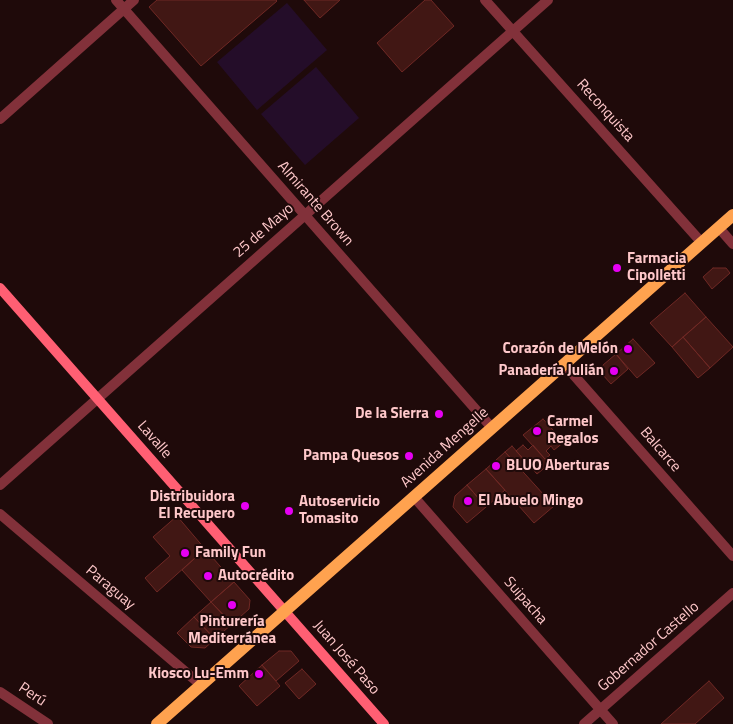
<!DOCTYPE html>
<meta charset="utf-8">
<style>
body{margin:0}
canvas{display:block;background:#1f0a0a}
</style>
<canvas width="733" height="724"></canvas>
<script>
const ctx = document.querySelector('canvas').getContext('2d');
ctx.lineJoin = 'round';
function fill(path, color) { ctx.fillStyle = color; ctx.fill(path, 'evenodd'); }
const shape = rows => new Path2D(rows.map(r => 'M' + r).join(''));
function trace(path, color, width, dash) { ctx.strokeStyle = color; ctx.lineWidth = width; ctx.lineCap = dash ? 'butt' : 'round'; ctx.setLineDash(dash || []); ctx.stroke(path); }
function drawText(font, color, halo, rows, align = 'center') {
  ctx.font = font + ' "Titillium Web",sans-serif'; ctx.lineWidth = 4; ctx.setLineDash([]); ctx.textBaseline = 'middle'; ctx.strokeStyle = halo; ctx.fillStyle = color; for (const [text, x, y, turn = 0] of rows) {
    ctx.save(); ctx.translate(x, y); ctx.rotate((+turn || 0) * Math.PI / 180); ctx.textAlign = isNaN(turn) ? turn : align; if (halo) ctx.strokeText(text, 0, 0); ctx.fillText(text, 0, 0); ctx.restore();
  }
}
const green = shape([
 [287,3,327,50,257,110,217,62],
 [316,67,359,118,305,165,261,114]
]);
const building = shape([
 [157,0,276,0,277,1,201,66,149,7,157,0],
 [304,0,340,0,320,18,304,0],
 [425,0,431,0,454,26,402,72,377,43,425,0],
 [713,268,726,268,730,273,712,289,703,277,713,268],
 [685,293,706,317,672,347,650,323,685,293],
 [706,317,733,347,710,368,683,337,706,317],
 [683,337,710,368,698,378,672,347,683,337],
 [633,339,655,363,637,378,616,354,633,339],
 [616,354,628,369,611,384,602,374,603,365,616,354],
 [543,419,564,442,554,450,551,446,546,451,550,455,545,459,523,435,543,419],
 [523,445,528,450,533,445,549,464,537,474,516,451,523,445],
 [512,446,526,462,520,468,505,452,512,446],
 [505,452,554,506,534,523,486,469,505,452],
 [486,469,505,490,486,507,467,485,486,469],
 [467,485,486,507,467,523,453,507,455,496,467,485],
 [177,516,205,549,157,592,145,578,170,556,153,537,177,516],
 [205,549,234,582,211,602,182,570,205,549],
 [234,582,250,600,249,609,232,624,211,602,234,582],
 [211,602,232,624,215,639,194,617,211,602],
 [194,617,215,639,205,648,191,647,177,633,194,617],
 [279,651,291,651,299,661,276,681,262,665,279,651],
 [262,665,280,686,257,706,239,686,262,665],
 [302,669,316,684,299,699,285,683,302,669],
 [709,681,724,698,695,724,661,724,709,681]
]);
const street = shape([
 [116,0,492,428],
 [485,0,702,243],
 [0,119,134,0],
 [719,228,733,244],
 [564,364,733,556],
 [0,485,548,0],
 [414,497,613,724],
 [0,514,201,685],
 [0,692,48,724],
 [584,724,733,593]
]);
const secondary = shape([
 [0,288,384,724]
]);
const primary = shape([
 [157,724,733,215]
]);
const markers = [
 [617,268,5,"#e600f3"],
 [628,349,5,"#e600f3"],
 [614,371,5,"#e600f3"],
 [439,414,5,"#e600f3"],
 [537,431,5,"#e600f3"],
 [409,456,5,"#e600f3"],
 [496,466,5,"#e600f3"],
 [468,501,5,"#e600f3"],
 [245,506,5,"#e600f3"],
 [289,511,5,"#e600f3"],
 [185,553,5,"#e600f3"],
 [208,576,5,"#e600f3"],
 [232,605,5,"#e600f3"],
 [259,674,5,"#e600f3"]
];
const streetNames = [
 ["Reconquista",605,111,48],
 ["Almirante Brown",315,204,49],
 ["25 de Mayo",264,231,-41],
 ["Lavalle",154,440,49],
 ["Avenida Mengelle",445,448,-42],
 ["Balcarce",660,450,49],
 ["Paraguay",110,588,40],
 ["Suipacha",525,601,49],
 ["Gobernador Castello",649,647,-41],
 ["Juan José Paso",346,658,49],
 ["Perú",32,695,34]
];
const poiNames = [
 ["Farmacia",627,259],
 ["Cipolletti",627,276],
 ["Corazón de Melón",618,349,"right"],
 ["Panadería Julián",604,371,"right"],
 ["De la Sierra",429,414,"right"],
 ["Carmel",547,422],
 ["Regalos",547,439],
 ["Pampa Quesos",399,456,"right"],
 ["BLUO Aberturas",506,466],
 ["Distribuidora",235,497,"right"],
 ["El Recupero",235,514,"right"],
 ["El Abuelo Mingo",478,501],
 ["Autoservicio",299,502],
 ["Tomasito",299,519],
 ["Family Fun",195,553],
 ["Autocrédito",218,576],
 ["Pinturería",232,622,"center"],
 ["Mediterránea",232,639,"center"],
 ["Kiosco Lu-Emm",249,674,"right"]
];
fill(green, '#240d29');
fill(building, '#411714');
trace(building, '#6f2824', 1);
trace(street, '#82313a', 10);
trace(secondary, '#ff5f73', 10);
trace(primary, '#ffa24f', 12);
for (const [x, y, r, color] of markers) { const dot = new Path2D(); dot.arc(x, y, r, 0, 2 * Math.PI); ctx.fillStyle = color; ctx.fill(dot); trace(dot, '#1f0a0a', 2); }
drawText('15px', '#ffc8ca', '#1f0a0a', streetNames);
drawText('bold 15px', '#ffc8ca', '#1f0a0a', poiNames, 'left');
</script>
